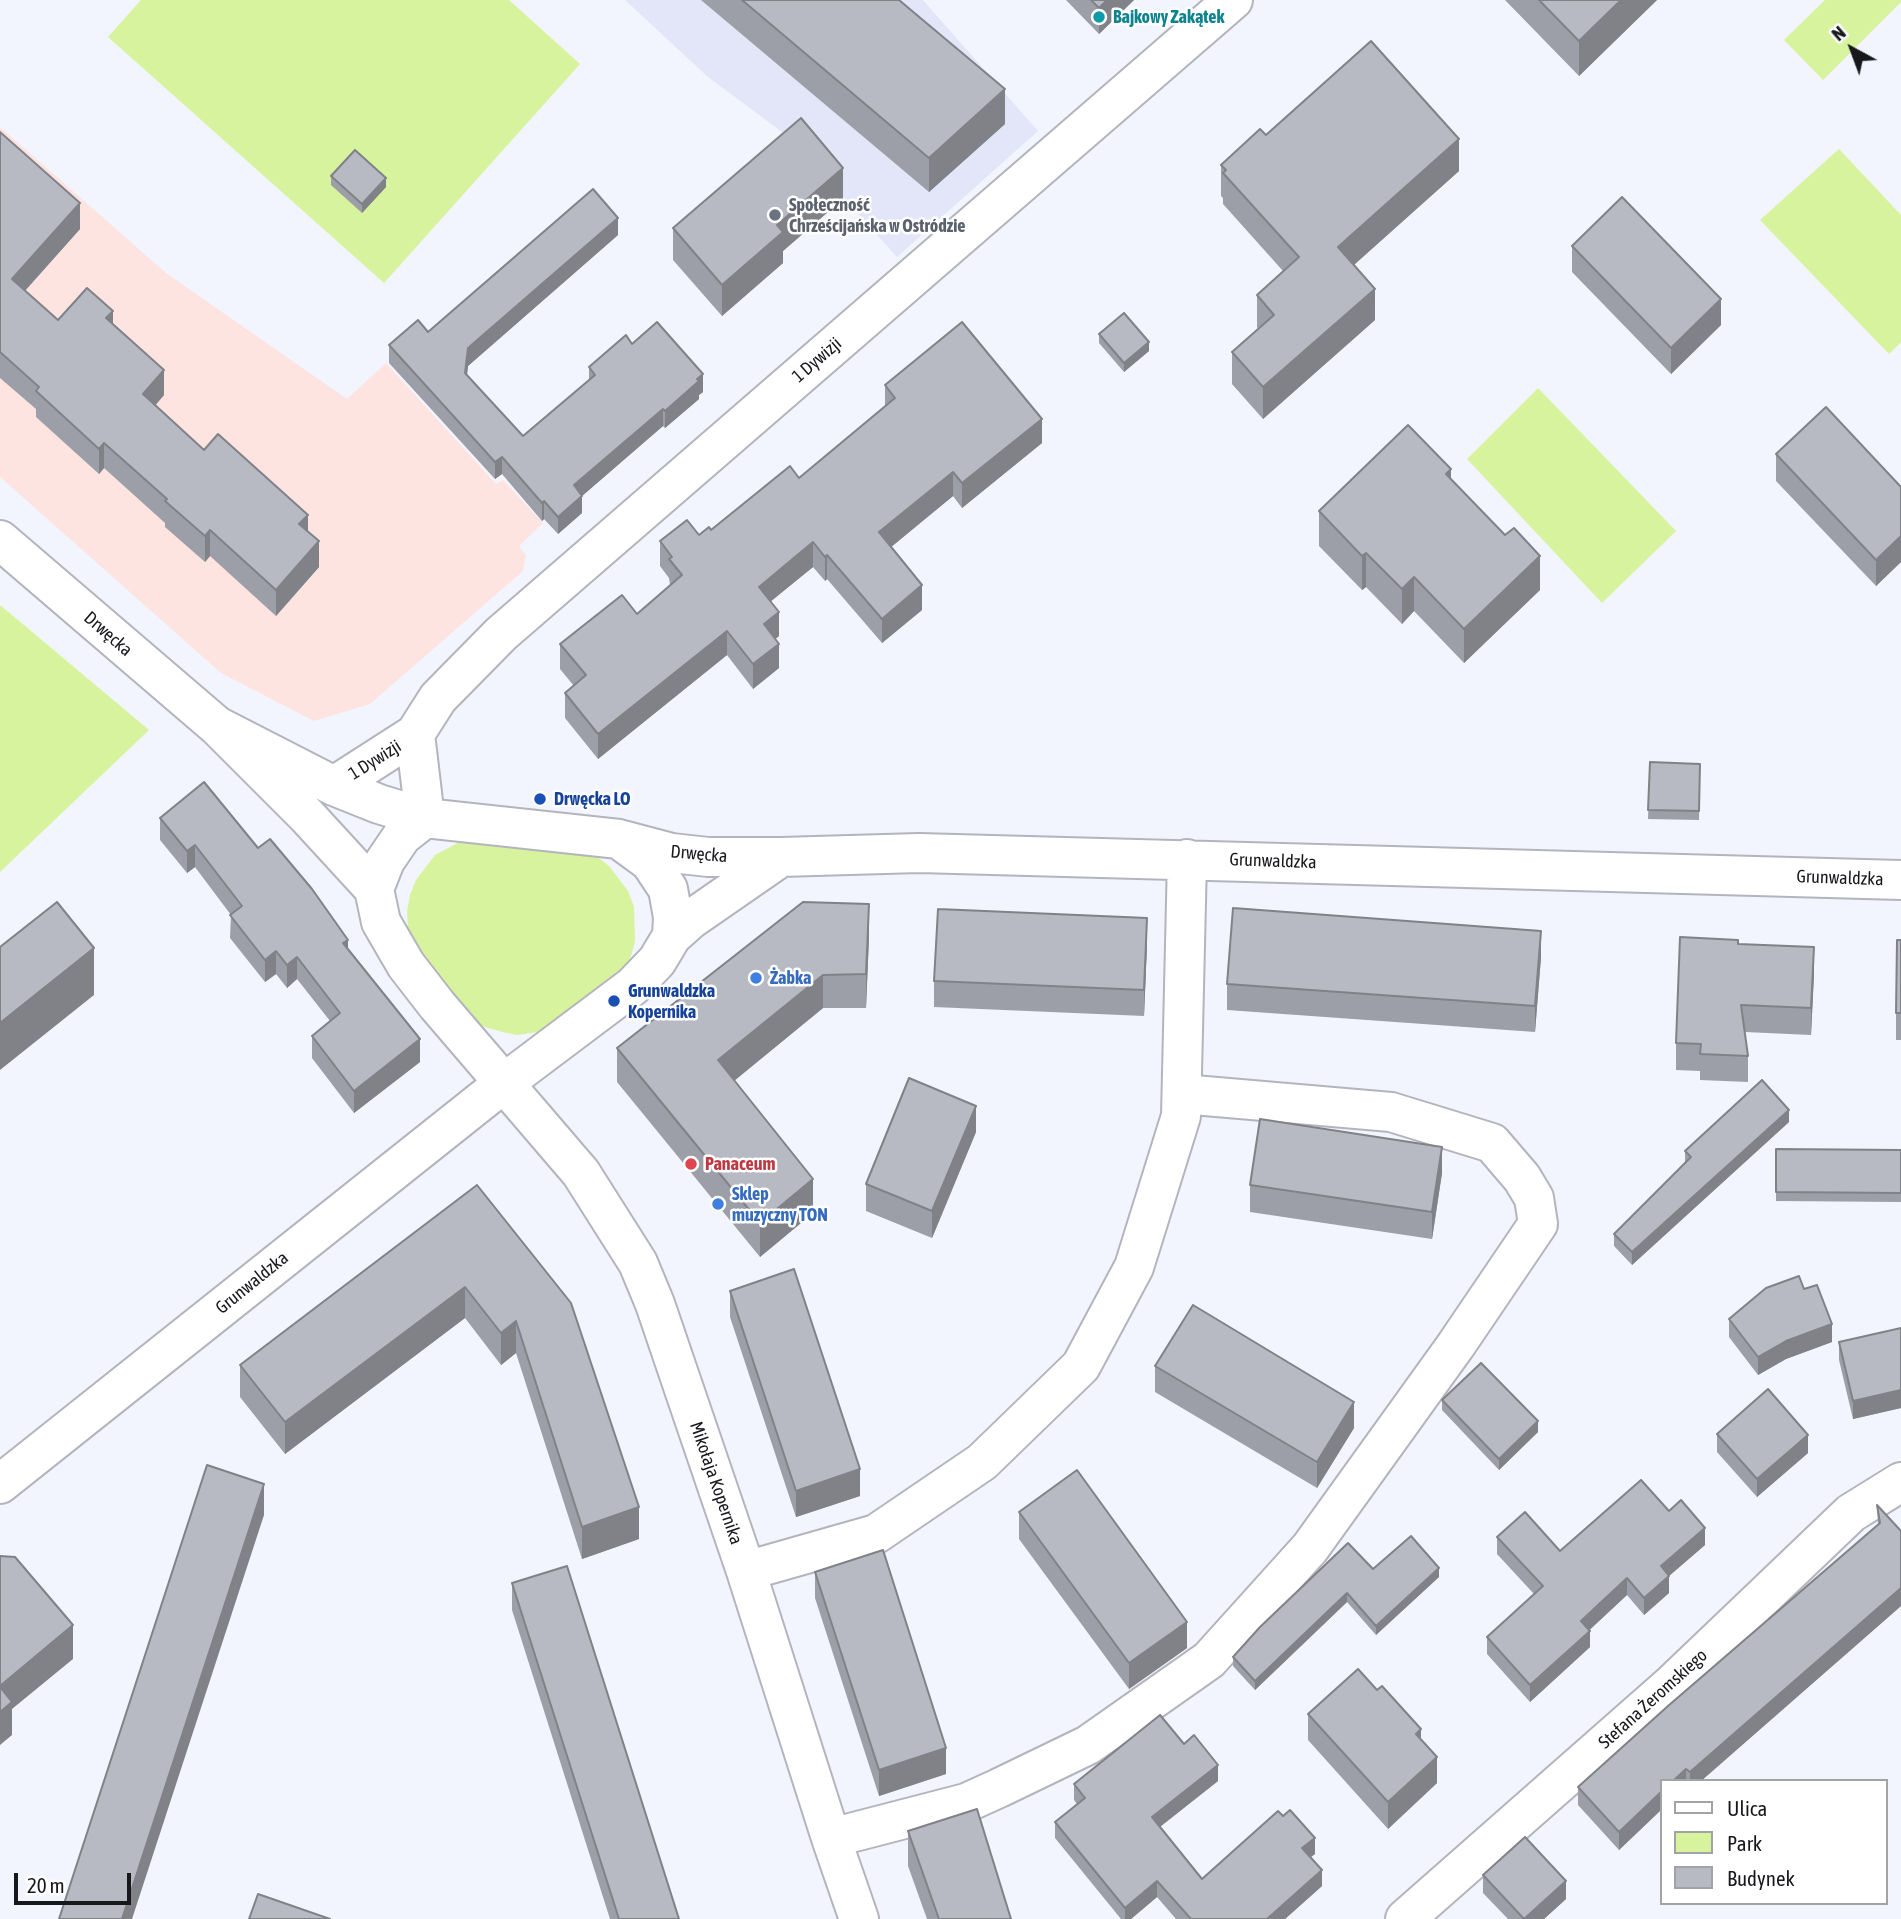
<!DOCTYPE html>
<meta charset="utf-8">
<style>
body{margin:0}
#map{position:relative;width:1901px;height:1919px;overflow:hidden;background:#f2f4fe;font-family:"Asap Condensed",sans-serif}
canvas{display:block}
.legend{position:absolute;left:1660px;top:1779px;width:228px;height:126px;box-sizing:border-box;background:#fff;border:2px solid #a2a3a4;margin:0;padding:9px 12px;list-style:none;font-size:21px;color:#17181b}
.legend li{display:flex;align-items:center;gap:14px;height:35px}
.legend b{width:35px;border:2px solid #a2a3a4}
.north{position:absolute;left:1817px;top:14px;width:70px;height:70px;-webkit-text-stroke:5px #fff;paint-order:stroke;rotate:319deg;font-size:19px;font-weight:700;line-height:28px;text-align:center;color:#17181b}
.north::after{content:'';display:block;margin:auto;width:24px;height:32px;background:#17181b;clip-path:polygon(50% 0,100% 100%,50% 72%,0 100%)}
.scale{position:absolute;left:14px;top:1873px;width:117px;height:32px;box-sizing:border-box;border:4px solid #17181b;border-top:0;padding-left:9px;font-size:21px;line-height:24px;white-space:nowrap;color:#17181b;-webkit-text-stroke:5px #fff;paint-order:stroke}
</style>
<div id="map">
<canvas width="1901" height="1919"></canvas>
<ul class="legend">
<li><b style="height:9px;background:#fff"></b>Ulica</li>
<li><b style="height:19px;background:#d7f39d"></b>Park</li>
<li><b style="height:19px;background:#b7b9c3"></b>Budynek</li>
</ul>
<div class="north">N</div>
<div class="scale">20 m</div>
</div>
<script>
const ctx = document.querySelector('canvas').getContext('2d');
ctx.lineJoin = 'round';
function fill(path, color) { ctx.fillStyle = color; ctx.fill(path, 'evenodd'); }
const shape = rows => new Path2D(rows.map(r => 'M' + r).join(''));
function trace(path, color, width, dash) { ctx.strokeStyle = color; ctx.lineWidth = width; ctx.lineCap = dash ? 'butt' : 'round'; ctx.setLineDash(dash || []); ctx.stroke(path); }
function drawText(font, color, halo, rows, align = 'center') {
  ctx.font = font + ' "Asap Condensed",sans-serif'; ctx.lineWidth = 5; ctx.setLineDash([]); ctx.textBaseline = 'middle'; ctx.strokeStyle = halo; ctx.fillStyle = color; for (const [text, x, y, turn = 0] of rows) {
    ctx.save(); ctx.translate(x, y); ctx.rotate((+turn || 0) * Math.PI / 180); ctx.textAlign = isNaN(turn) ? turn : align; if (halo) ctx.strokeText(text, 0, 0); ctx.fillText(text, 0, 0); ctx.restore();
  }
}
const built = shape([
 [625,0,923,0,1038,131,897,257,790,138,708,77]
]);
const education = shape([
 [0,127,166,273,347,399,386,363,496,484,503,480,543,523,519,546,526,555,523,571,370,704,314,721,221,673,0,477]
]);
const green = shape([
 [141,0,509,0,580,64,384,283,108,37],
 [1825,0,1901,0,1901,2,1823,80,1784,40],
 [1839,149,1901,215,1901,342,1889,354,1760,220],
 [1538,388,1676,531,1602,603,1467,459],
 [0,605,149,730,0,872],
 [469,837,596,856,609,866,628,891,634,907,635,941,631,956,622,974,545,1031,517,1035,502,1032,482,1026,467,1017,415,949,408,929,407,911,410,895,416,880,435,855]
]);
const minor = shape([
 [0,540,217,726,307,816,374,889],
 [217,726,334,786,379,804,425,818,619,839,672,853,708,857,781,857,919,853,1901,880],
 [334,786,415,734],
 [425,818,402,836,385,861,374,889,381,922,406,965,437,1005,581,1173,638,1263,655,1304,746,1571,831,1838,859,1919],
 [425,818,415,734,438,698,501,634,1233,0],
 [672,936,690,920,781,857],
 [0,1484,504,1083,633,986,657,961,672,936,673,917,668,889,650,862,624,843],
 [746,1571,876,1534,982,1462,1081,1366,1134,1267,1181,1116,1187,859],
 [831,1838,966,1803,999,1788,1088,1745,1209,1660,1310,1548,1456,1345,1538,1224,1534,1198,1522,1178,1492,1143,1391,1112,1182,1094],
 [1405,1919,1672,1684,1851,1513,1901,1482]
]);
const wall = shape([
 [701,0,899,0,1005,124,929,192],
 [1066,0,1134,0,1099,34],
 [1505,0,1657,0,1579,76],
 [0,132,80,229,25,291,58,320,113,324,164,395,155,405,204,450,308,532,319,567,276,616,210,556,205,562,165,527,165,523,104,468,99,474,36,417,36,409,0,378],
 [1266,135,1459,171,1354,265,1375,320,1263,419,1232,384,1232,352,1258,329,1257,327,1257,295,1283,271,1223,204,1223,198,1221,196,1221,165],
 [331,176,386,187,362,213,331,185],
 [843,199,783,251,783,263,722,316,673,260,673,228],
 [618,235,468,366,467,375,523,436,589,380,589,367,632,344,703,392,699,395,699,399,665,428,663,426,582,496,582,513,558,534,544,519,542,521,502,474,495,479,389,363,389,345,428,332],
 [1572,246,1721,325,1671,374,1572,272],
 [1099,334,1149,351,1124,372,1099,343],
 [885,385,1042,443,962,508,953,496,891,547,922,610,882,643,827,579,825,581,813,567,771,601,779,636,775,639,779,668,753,689,727,655,598,759,565,718,565,693,574,686,560,669,560,644,637,614,670,585,669,578,660,566,660,541,699,535,711,530,799,478,885,406],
 [1776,454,1901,487,1901,562,1876,586,1776,481],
 [1451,479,1540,590,1464,663,1414,611,1402,624,1366,587,1362,590,1319,546,1319,511],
 [1650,762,1700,764,1699,820,1648,819],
 [160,818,258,848,348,950,420,1062,354,1113,312,1058,312,1036,330,1021,297,979,287,988,276,974,265,982,230,938,231,915,195,867,187,873,160,840],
 [869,937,866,1008,823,1008,734,1081,813,1213,760,1257,617,1082,617,1048],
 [1901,940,1901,1040,1896,1040,1896,1013],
 [1147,944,1144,1016,934,1007,934,981],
 [1738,944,1814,974,1811,1035,1745,1032,1748,1056,1748,1082,1700,1080,1700,1071,1676,1070,1676,1043],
 [1541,957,1535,1032,1227,1010,1227,984],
 [1789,1122,1632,1265,1614,1246,1614,1234,1685,1163,1685,1151],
 [976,1132,932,1238,866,1211,866,1184],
 [1776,1149,1901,1150,1901,1202,1776,1201],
 [1442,1173,1432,1239,1250,1212,1250,1185],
 [477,1185,639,1539,582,1559,516,1353,501,1365,465,1318,285,1454,240,1397,240,1365],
 [1804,1289,1832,1342,1786,1359,1758,1375,1729,1337,1729,1319],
 [730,1291,860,1496,796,1517,730,1317],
 [1901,1328,1901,1408,1853,1419,1839,1360,1839,1342],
 [1155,1366,1354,1428,1317,1488,1155,1392],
 [1442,1400,1538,1432,1499,1470,1442,1410],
 [1717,1434,1808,1453,1757,1497,1717,1452],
 [1877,1505,1901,1531,1901,1606,1701,1781,1661,1781,1661,1810,1619,1850,1578,1805,1578,1787,1878,1525],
 [1669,1511,1705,1545,1669,1576,1669,1593,1644,1615,1627,1595,1589,1630,1590,1647,1530,1702,1487,1654,1487,1637,1534,1594,1497,1554,1497,1537,1560,1551],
 [1019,1512,1187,1648,1129,1689,1019,1539],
 [1373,1569,1439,1577,1376,1635,1347,1602,1255,1690,1233,1666,1233,1657],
 [815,1572,946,1774,879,1796,815,1598],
 [512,1583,679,1919,610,1919,512,1610],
 [1377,1690,1421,1739,1437,1783,1388,1829,1308,1740,1308,1714],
 [1184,1744,1218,1781,1160,1827,1202,1879,1315,1854,1310,1857,1322,1886,1285,1919,1176,1919,1157,1897,1131,1919,1121,1919,1055,1838,1055,1822,1077,1804,1074,1800,1074,1784],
 [908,1831,1011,1919,927,1919,908,1866],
 [1483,1875,1566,1899,1544,1919,1508,1919,1483,1893]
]);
const shadedWall = shape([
 [1107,0,1134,0,1099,34,1099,8],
 [1621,0,1657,0,1579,76,1579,41],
 [1005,89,1005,124,929,192,929,158],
 [1459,139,1459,171,1338,279,1338,247],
 [843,168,843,199,783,251,783,263,722,316,722,285,777,225],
 [386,178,386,187,362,213,362,204],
 [80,203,80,229,12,305,12,279],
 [618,218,618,235,468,366,465,391,465,373,468,348],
 [1375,289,1375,320,1263,419,1263,387],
 [1721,299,1721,325,1671,374,1671,348],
 [113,311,113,336,106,318],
 [1149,342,1149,351,1124,372,1124,363],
 [164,370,164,395,143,420,143,394],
 [703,374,703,392,699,395,699,399,665,428,665,411],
 [663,409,663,426,574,503,574,485],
 [1042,419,1042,443,962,508,962,483],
 [104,443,104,468,99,474,99,449],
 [502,457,502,474,495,479,495,462],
 [1451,469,1451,503,1446,474],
 [953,472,953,496,879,557,879,532],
 [582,496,582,513,558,534,558,517],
 [544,501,544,519,542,521,542,503],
 [308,515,308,540,299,524],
 [210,530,210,556,205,562,205,536],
 [1901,536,1901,562,1876,586,1876,560],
 [319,541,319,567,276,616,276,590],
 [813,542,813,567,759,611,759,587],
 [1366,553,1366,587,1362,590,1362,556],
 [827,555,827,579,825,581,825,557],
 [1540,556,1540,590,1464,663,1464,629],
 [1414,577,1414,611,1402,624,1402,589],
 [922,585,922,610,882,643,882,619],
 [779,612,779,636,764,649,764,624],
 [727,631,727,655,598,759,598,734],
 [779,644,779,668,753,689,753,664],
 [195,845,195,867,187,873,187,851],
 [869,904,869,937,866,1008,866,974],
 [1147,918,1147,944,1144,1016,1144,990],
 [1541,931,1541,957,1535,1032,1535,1006],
 [348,940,348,962,343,943],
 [1814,947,1814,974,1811,1035,1811,1008],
 [94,948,94,995,0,1070,0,1023],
 [276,951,276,974,265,982,265,960],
 [297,957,297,979,287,988,287,965],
 [823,975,823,1008,718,1094,718,1060],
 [420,1039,420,1062,354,1113,354,1091],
 [976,1106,976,1132,932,1238,932,1211],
 [1789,1110,1789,1122,1632,1265,1632,1252],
 [1442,1147,1442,1173,1432,1239,1432,1212],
 [813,1179,813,1213,760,1257,760,1223],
 [465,1287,465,1318,285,1454,285,1422],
 [516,1321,516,1353,501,1365,501,1333],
 [1832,1324,1832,1342,1786,1359,1758,1375,1758,1357,1786,1341],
 [1901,1390,1901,1408,1853,1419,1853,1401],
 [1354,1402,1354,1428,1317,1488,1317,1462],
 [1538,1421,1538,1432,1499,1470,1499,1459],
 [1808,1435,1808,1453,1757,1497,1757,1479],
 [860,1469,860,1496,796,1517,796,1491],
 [264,1484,264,1515,132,1919,122,1919],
 [639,1507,639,1539,582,1559,582,1527],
 [1705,1528,1705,1545,1669,1576,1669,1593,1644,1615,1644,1598,1661,1566],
 [1439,1568,1439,1577,1376,1635,1376,1626],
 [1627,1578,1627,1595,1581,1638,1581,1621],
 [1901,1588,1901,1606,1701,1781,1690,1781,1690,1772],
 [1347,1593,1347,1602,1255,1690,1255,1681],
 [1187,1622,1187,1648,1129,1689,1129,1663],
 [73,1625,73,1659,12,1709,12,1735,0,1745,0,1686],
 [1590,1631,1590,1647,1530,1702,1530,1685],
 [1421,1729,1421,1755,1416,1734],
 [946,1748,946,1774,879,1796,879,1770],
 [1437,1757,1437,1783,1388,1829,1388,1802],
 [1218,1765,1218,1781,1152,1833,1152,1817],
 [1686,1769,1686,1781,1673,1781],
 [1661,1792,1661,1810,1619,1850,1619,1832],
 [1315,1838,1315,1854,1302,1864,1302,1848],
 [1322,1870,1322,1886,1285,1919,1267,1919],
 [1157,1881,1157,1897,1131,1919,1125,1919,1125,1908],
 [1566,1881,1566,1899,1544,1919,1525,1919]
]);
const building = shape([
 [742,0,899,0,1005,89,929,158,742,0],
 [1091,0,1107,0,1099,8,1091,0],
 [1539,0,1621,0,1579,41,1539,0],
 [1371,41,1459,139,1338,247,1375,289,1263,387,1232,352,1274,315,1257,295,1299,257,1223,173,1226,170,1221,165,1260,129,1266,135,1371,41],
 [801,118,843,168,777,225,783,232,722,285,673,228,801,118],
 [0,132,80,203,12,279,58,320,87,288,113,311,106,318,164,370,143,394,204,450,218,434,308,515,299,524,319,541,276,590,210,530,205,536,165,501,167,499,104,443,99,449,36,391,39,387,0,352,0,132],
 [355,150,386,178,362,204,331,176,355,150],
 [593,189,618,218,468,348,465,373,523,436,595,375,589,367,626,335,632,344,657,322,703,374,697,379,699,381,665,411,663,409,574,485,582,496,558,517,544,501,542,503,502,457,495,462,389,345,418,320,428,332,593,189],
 [1622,197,1721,299,1671,348,1572,246,1622,197],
 [1124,313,1149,342,1124,363,1099,334,1124,313],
 [962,322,1042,419,962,483,953,472,879,532,922,585,882,619,827,555,825,557,813,542,759,587,779,612,764,624,779,644,753,664,727,631,598,734,565,693,586,675,560,644,622,595,637,614,682,575,669,559,672,557,660,541,687,520,699,535,709,527,711,530,790,466,799,478,895,398,885,385,962,322],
 [1826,407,1901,487,1901,536,1876,560,1776,454,1826,407],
 [1408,425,1451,469,1446,474,1505,535,1514,528,1540,556,1464,629,1414,577,1402,589,1366,553,1362,556,1319,511,1408,425],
 [1650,762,1700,764,1699,811,1648,810,1650,762],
 [204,782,258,848,270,839,312,889,348,940,343,943,420,1039,354,1091,312,1036,340,1013,297,957,287,965,276,951,265,960,230,915,242,906,195,845,187,851,160,818,204,782],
 [57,902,94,948,0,1023,0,947,57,902],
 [803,902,869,904,866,974,823,975,718,1060,813,1179,760,1223,617,1048,803,902],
 [1233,908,1541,931,1535,1006,1227,984,1233,908],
 [938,909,1147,918,1144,990,934,981,938,909],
 [1680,937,1738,940,1738,944,1814,947,1811,1008,1741,1005,1748,1056,1700,1054,1701,1044,1676,1043,1680,937],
 [1897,940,1901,940,1901,1013,1896,1013,1897,940],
 [909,1078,976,1106,932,1211,866,1184,909,1078],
 [1762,1080,1789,1110,1632,1252,1614,1234,1691,1157,1685,1151,1762,1080],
 [1260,1119,1442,1147,1432,1212,1250,1185,1260,1119],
 [1776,1149,1901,1150,1901,1193,1776,1192,1776,1149],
 [477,1185,571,1303,639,1507,582,1527,516,1321,501,1333,465,1287,285,1422,240,1365,477,1185],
 [794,1269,860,1469,796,1491,730,1291,794,1269],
 [1799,1276,1804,1289,1817,1285,1832,1324,1786,1341,1758,1357,1729,1319,1766,1288,1799,1276],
 [1193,1305,1354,1402,1317,1462,1155,1366,1193,1305],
 [1901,1328,1901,1390,1853,1401,1839,1342,1901,1328],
 [1481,1363,1538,1421,1499,1459,1442,1400,1481,1363],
 [1768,1389,1808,1435,1757,1479,1717,1434,1768,1389],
 [207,1465,264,1484,122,1919,59,1919,207,1465],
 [1077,1470,1187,1622,1129,1663,1019,1512,1077,1470],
 [1641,1480,1669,1511,1681,1500,1705,1528,1661,1566,1669,1576,1644,1598,1627,1578,1581,1621,1590,1631,1530,1685,1487,1637,1543,1586,1497,1537,1525,1512,1560,1551,1641,1480],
 [1877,1505,1901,1531,1901,1588,1690,1772,1686,1769,1673,1781,1661,1781,1661,1792,1619,1832,1578,1787,1668,1706,1880,1523,1877,1505],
 [1411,1536,1439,1568,1376,1626,1347,1593,1255,1681,1233,1657,1260,1627,1348,1543,1373,1569,1411,1536],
 [883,1550,946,1748,879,1770,815,1572,883,1550],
 [0,1556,15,1557,73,1625,0,1686,0,1556],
 [567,1566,679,1919,619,1919,512,1583,567,1566],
 [1358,1669,1377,1690,1382,1686,1421,1729,1416,1734,1437,1757,1388,1802,1308,1714,1358,1669],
 [0,1687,12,1702,0,1712,0,1687],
 [1160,1715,1184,1744,1194,1735,1218,1765,1152,1817,1202,1879,1278,1811,1283,1816,1290,1810,1315,1838,1302,1848,1322,1870,1267,1919,1191,1919,1157,1881,1125,1908,1055,1822,1085,1798,1074,1784,1160,1715],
 [977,1809,1011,1919,939,1919,908,1831,977,1809],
 [1525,1837,1566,1881,1524,1919,1483,1875,1525,1837],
 [258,1894,330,1919,249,1919,258,1894]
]);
const markers = [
 [1099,17,7,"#0f9aa8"],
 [775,215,7,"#6b7280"],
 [540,799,7,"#1a4fb4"],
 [756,978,7,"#3f7fe0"],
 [614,1001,7,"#1a4fb4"],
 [691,1164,7,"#e0444e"],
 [718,1204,7,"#3f7fe0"]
];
const cultureNames = [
 ["Bajkowy Zakątek",1113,17]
];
const worshipNames = [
 ["Społeczność",789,205],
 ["Chrześcijańska w Ostródzie",789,226]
];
const streetNames = [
 ["1 Dywizji",817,360,-41],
 ["Drwęcka",108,634,41],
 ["1 Dywizji",375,760,-32],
 ["Drwęcka",699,854,5],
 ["Grunwaldzka",1273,861,2],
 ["Grunwaldzka",1840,878,2],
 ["Grunwaldzka",252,1283,-39],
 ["Mikołaja Kopernika",716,1483,71],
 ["Stefana Żeromskiego",1653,1699,-42]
];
const transitNames = [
 ["Drwęcka LO",554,799],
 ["Grunwaldzka",628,991],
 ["Kopernika",628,1012]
];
const shopNames = [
 ["Żabka",770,978],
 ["Sklep",732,1194],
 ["muzyczny TON",732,1215]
];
const healthNames = [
 ["Panaceum",705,1164]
];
fill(built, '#e3e6f8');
fill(education, '#fee4e1');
fill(green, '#d7f39d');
trace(minor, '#b3b4be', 42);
trace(minor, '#fff', 38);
fill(wall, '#9d9fa8');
fill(shadedWall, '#808288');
fill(building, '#b7b9c3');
trace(building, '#808288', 2);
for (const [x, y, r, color] of markers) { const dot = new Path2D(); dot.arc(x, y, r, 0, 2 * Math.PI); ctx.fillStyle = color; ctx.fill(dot); trace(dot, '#fff', 2.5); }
drawText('bold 18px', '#0d838f', '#fff', cultureNames, 'left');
drawText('bold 18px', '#5b616d', '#fff', worshipNames, 'left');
drawText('18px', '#17181b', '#fff', streetNames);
drawText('bold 18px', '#164399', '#fff', transitNames, 'left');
drawText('bold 18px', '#366cbe', '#fff', shopNames, 'left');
drawText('bold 18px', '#be3a42', '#fff', healthNames, 'left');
</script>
